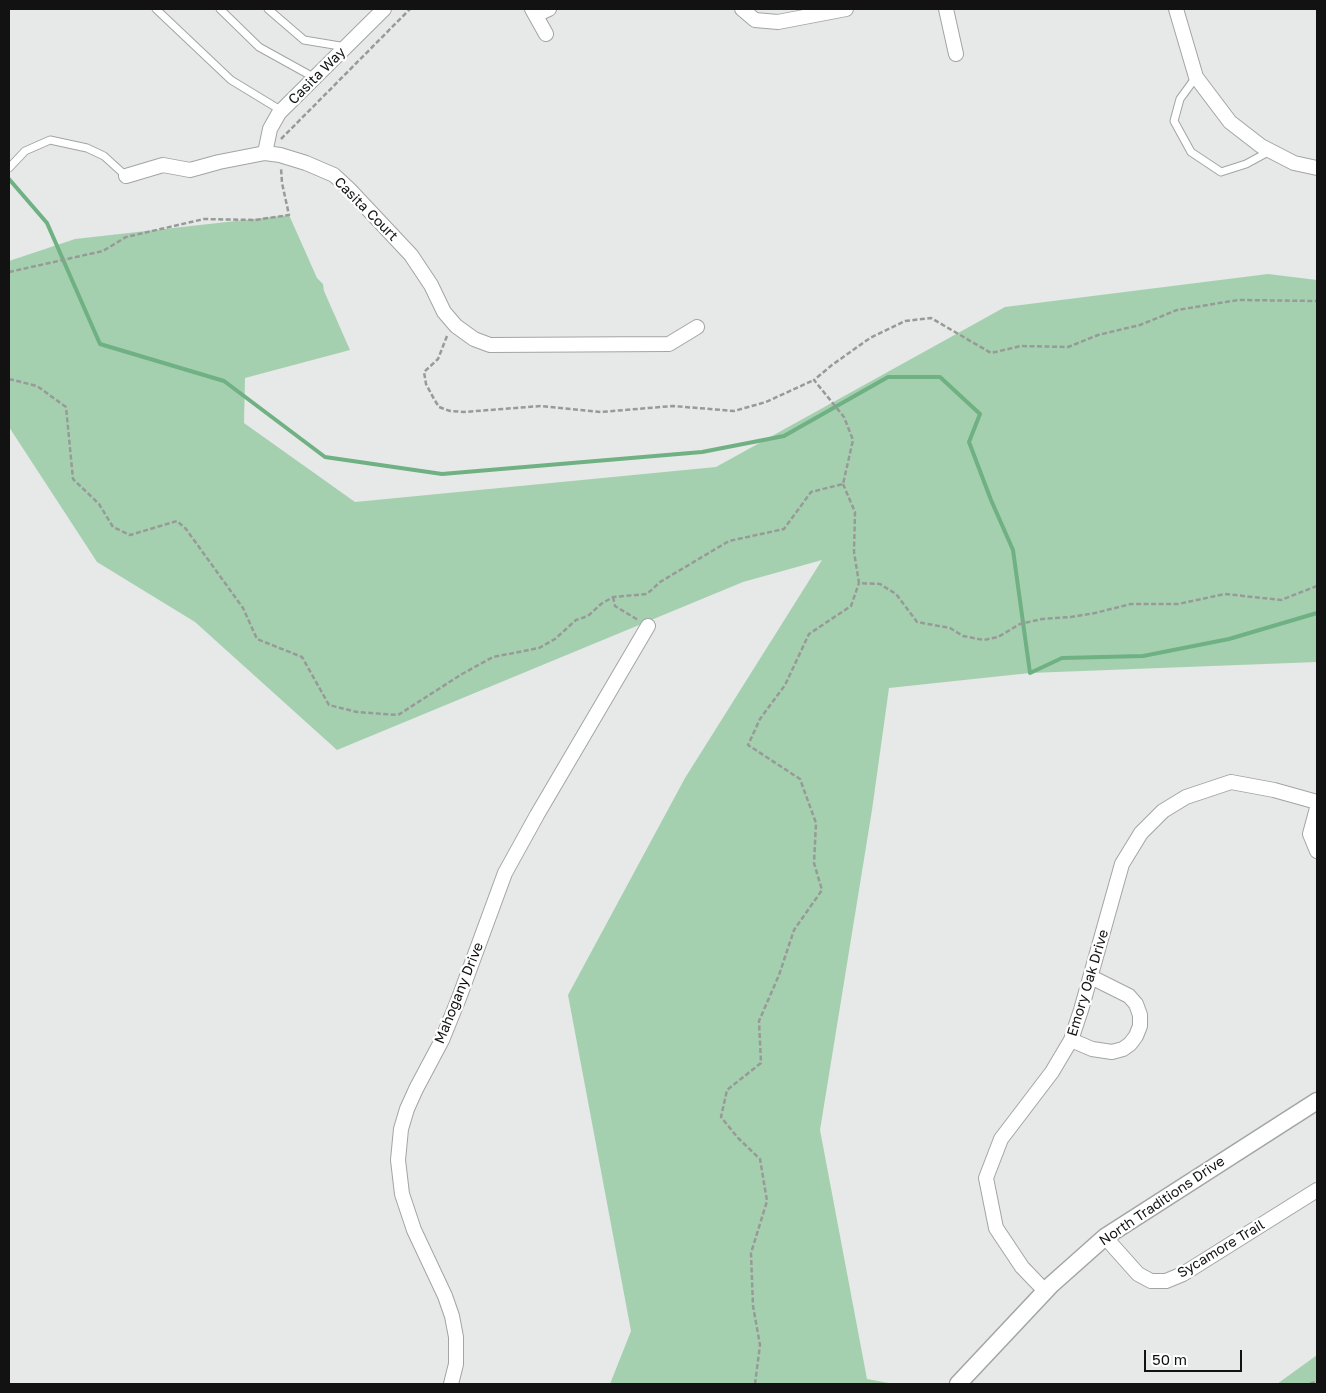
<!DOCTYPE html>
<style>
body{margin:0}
#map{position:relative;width:1326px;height:1393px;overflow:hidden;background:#e6e9e7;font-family:"Golos Text",sans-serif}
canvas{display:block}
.frame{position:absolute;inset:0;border:10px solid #111211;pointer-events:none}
.scale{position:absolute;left:1144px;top:1350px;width:98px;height:22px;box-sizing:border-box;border:2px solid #111211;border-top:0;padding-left:6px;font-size:15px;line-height:18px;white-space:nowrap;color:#111211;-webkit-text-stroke:4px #fff;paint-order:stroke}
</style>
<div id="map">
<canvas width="1326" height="1393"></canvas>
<div class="frame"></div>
<div class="scale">50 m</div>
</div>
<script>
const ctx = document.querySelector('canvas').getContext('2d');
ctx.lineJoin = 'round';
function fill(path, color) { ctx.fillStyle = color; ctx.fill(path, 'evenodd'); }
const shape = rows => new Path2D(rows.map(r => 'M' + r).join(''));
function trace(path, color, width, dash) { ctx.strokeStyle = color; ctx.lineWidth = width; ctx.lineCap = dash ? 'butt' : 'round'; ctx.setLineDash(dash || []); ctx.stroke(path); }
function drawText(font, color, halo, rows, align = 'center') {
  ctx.font = font + ' "Golos Text",sans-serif'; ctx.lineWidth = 4.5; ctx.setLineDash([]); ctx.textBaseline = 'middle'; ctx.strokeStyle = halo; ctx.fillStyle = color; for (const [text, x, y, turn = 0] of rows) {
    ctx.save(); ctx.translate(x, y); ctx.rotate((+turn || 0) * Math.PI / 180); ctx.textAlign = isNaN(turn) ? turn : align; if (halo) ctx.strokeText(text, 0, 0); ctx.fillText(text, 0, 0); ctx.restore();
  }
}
const green = shape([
 [289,215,317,278,323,284,324,291,350,350,245,378,244,423,355,502,716,467,1005,307,1268,274,1317,280,1317,662,1030,673,889,688,872,810,820,1130,867,1379,894,1384,610,1384,631,1331,568,995,685,778,822,560,743,582,337,750,195,622,97,562,9,427,9,261,75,239],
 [1317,1355,1317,1384,1277,1384]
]);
const stream = shape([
 [9,179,47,223,100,344,224,381,325,457,442,474,702,452,784,436,888,377,940,377,980,414,969,442,991,500,1013,550,1030,673,1062,658,1143,656,1229,639,1317,613]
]);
const path = shape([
 [281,139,410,9],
 [9,272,103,251,126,237,204,219,255,220,289,215,282,183,281,168],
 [447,336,438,359,424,372,426,384,434,399,439,407,450,411,464,412,541,406,601,412,673,406,734,411,766,402,814,380],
 [9,379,37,386,66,407,73,479,99,504,113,527,130,535,177,521,186,529,243,608,257,639,302,657,329,705,357,712,398,715,462,674,493,657,539,648,555,639,576,620,588,616,601,604,613,597,647,594,660,582,729,541,784,529,811,492,843,484,853,440,844,417,814,380,832,365,870,338,905,321,931,318,991,353,1021,346,1068,347,1098,335,1140,325,1177,310,1238,300,1317,301],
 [843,484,855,512,854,552,859,583,880,584,896,594,917,622,950,628,963,636,984,640,998,637,1020,624,1042,619,1071,617,1095,613,1131,604,1178,604,1225,594,1281,600,1317,586],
 [613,597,615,606,638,620],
 [755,1384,760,1345,753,1306,751,1253,767,1201,760,1159,738,1138,721,1117,727,1090,761,1063,759,1021,779,975,794,930,822,890,814,863,816,823,800,779,748,745,760,719,785,685,809,634,851,606,859,583],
 [1310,1384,1317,1381]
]);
const service = shape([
 [156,9,231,80,282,111],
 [220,9,259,47,315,78],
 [268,9,304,40,346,47],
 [1196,77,1180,99,1174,121,1191,152,1221,172,1246,164,1270,151],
 [9,168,25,151,50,140,87,148,104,156,126,176]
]);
const minor = shape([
 [532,9,546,34],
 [742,9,755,20,778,22,846,9],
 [946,9,956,54],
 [1176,9,1196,77,1230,122,1261,146,1294,163,1317,168],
 [536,15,549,9],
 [265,153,270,129,279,113,384,9],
 [126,176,163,165,190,170,219,162,265,153,280,155,306,163,334,175,349,189,411,255,431,285,444,312,456,326,474,339,490,345,669,344,697,327],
 [1317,808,1310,834,1317,851],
 [1071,1040,1092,1049,1112,1052,1123,1049,1130,1044,1136,1036,1140,1026,1140,1015,1136,1004,1129,996,1091,977],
 [1105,1237,1138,1274,1151,1281,1166,1281,1183,1274,1317,1190],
 [1045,1291,1022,1267,996,1228,986,1178,1001,1139,1052,1072,1071,1040,1081,1010,1122,864,1141,833,1163,811,1186,797,1231,782,1274,790,1317,802],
 [451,1384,456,1364,456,1337,452,1316,445,1296,414,1230,402,1194,398,1160,401,1129,407,1109,416,1089,442,1040,459,998,505,873,537,815,648,626]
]);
const tertiary = shape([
 [958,1384,1051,1285,1105,1237,1317,1101]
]);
const streetNames = [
 ["Casita Way",317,76,-45],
 ["Casita Court",366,209,45],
 ["Emory Oak Drive",1088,983,-73],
 ["Mahogany Drive",459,993,-68],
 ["North Traditions Drive",1162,1201,-34],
 ["Sycamore Trail",1221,1249,-31]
];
fill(green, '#a5d0b0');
trace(stream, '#6fb183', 4);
trace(service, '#a2a5a3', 9);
trace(minor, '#a2a5a3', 16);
trace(tertiary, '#a2a5a3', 19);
trace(path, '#989a98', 2.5, [5, 2.5]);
trace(service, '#fff', 7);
trace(minor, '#fff', 14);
trace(tertiary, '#fff', 16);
drawText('14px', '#111211', '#fff', streetNames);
</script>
